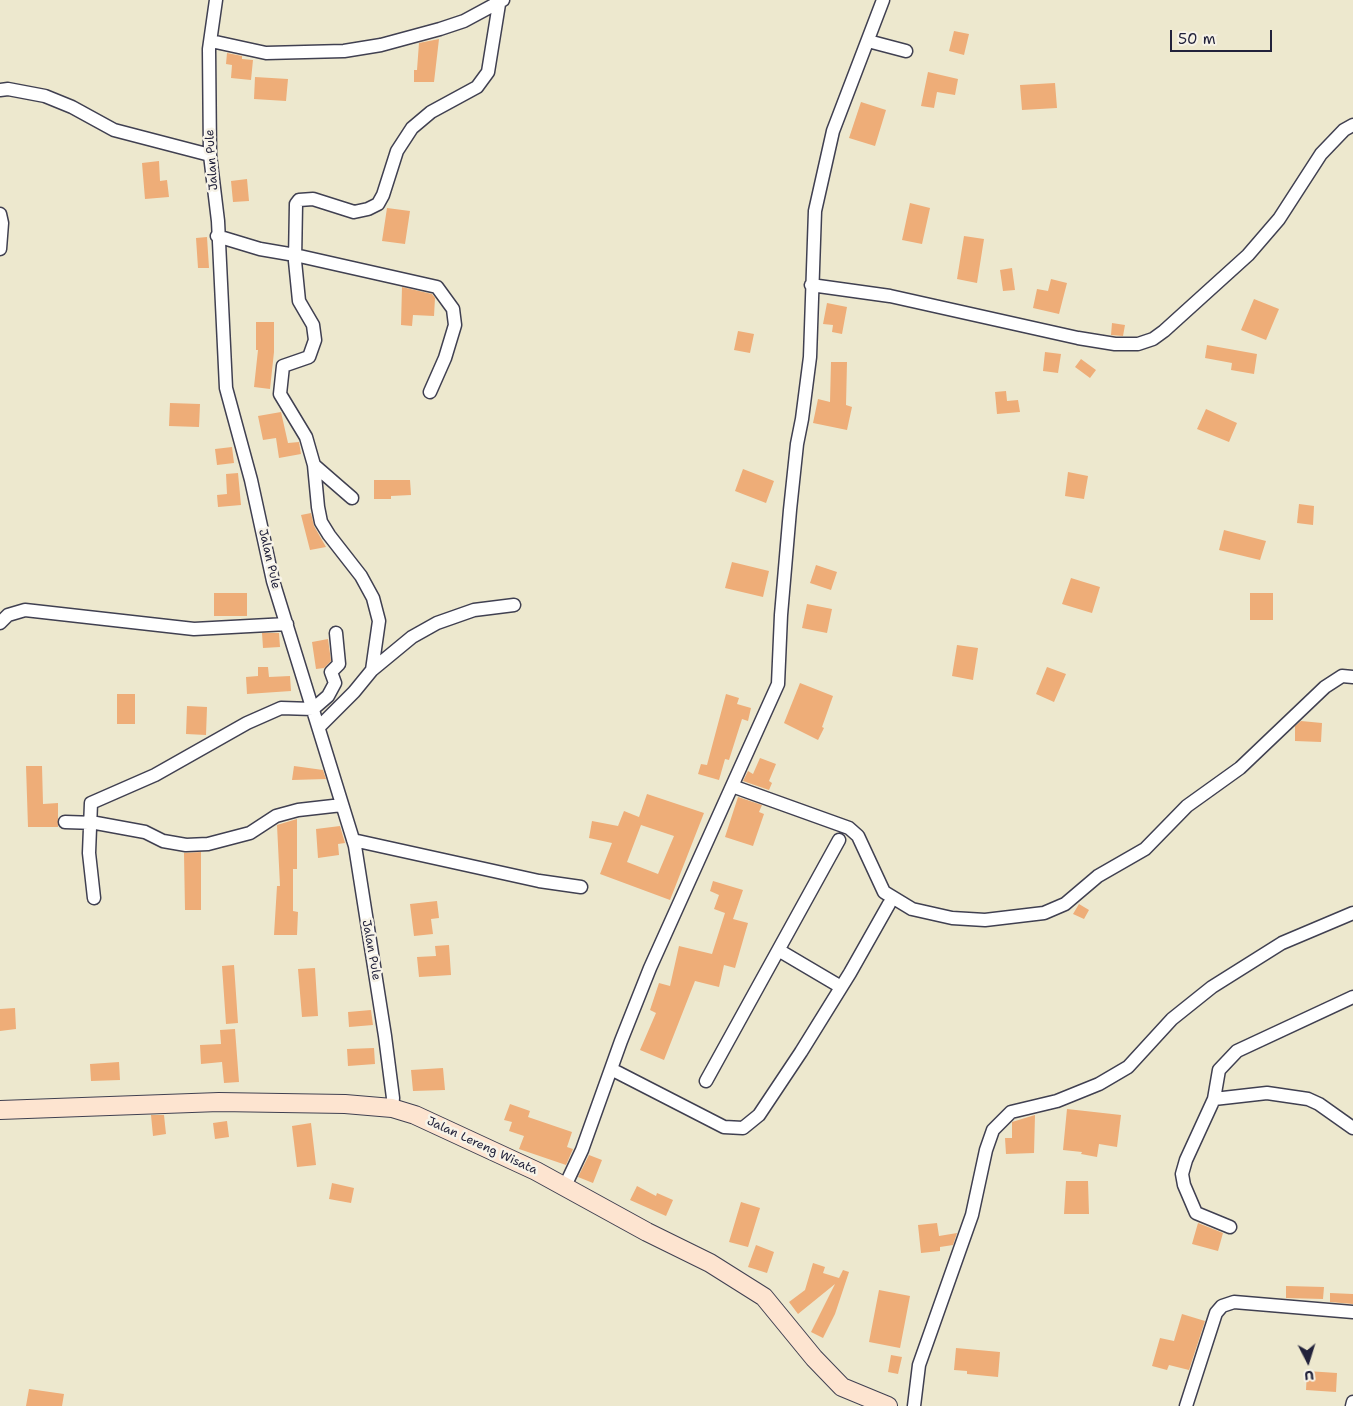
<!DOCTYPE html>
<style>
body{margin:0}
#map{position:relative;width:1353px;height:1406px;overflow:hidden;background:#ede8ce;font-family:"Shantell Sans",sans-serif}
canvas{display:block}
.north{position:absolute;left:1283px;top:1336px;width:50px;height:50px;-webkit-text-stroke:4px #f7f3e8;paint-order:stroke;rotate:175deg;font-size:14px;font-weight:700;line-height:20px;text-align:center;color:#22223b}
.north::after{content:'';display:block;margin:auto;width:18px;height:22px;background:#22223b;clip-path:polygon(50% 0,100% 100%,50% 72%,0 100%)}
.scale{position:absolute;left:1170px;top:30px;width:102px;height:22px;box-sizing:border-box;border:2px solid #22223b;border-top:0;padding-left:6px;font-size:15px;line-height:18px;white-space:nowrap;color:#22223b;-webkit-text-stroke:4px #f7f3e8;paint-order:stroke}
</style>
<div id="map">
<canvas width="1353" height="1406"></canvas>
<div class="north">U</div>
<div class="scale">50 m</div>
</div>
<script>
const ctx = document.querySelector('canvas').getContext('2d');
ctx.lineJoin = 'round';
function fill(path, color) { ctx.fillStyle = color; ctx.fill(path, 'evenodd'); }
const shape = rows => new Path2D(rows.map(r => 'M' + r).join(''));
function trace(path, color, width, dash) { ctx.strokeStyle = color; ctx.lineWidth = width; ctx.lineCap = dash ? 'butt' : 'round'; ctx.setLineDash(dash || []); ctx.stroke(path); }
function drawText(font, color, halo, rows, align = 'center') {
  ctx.font = font + ' "Shantell Sans",sans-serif'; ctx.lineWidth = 5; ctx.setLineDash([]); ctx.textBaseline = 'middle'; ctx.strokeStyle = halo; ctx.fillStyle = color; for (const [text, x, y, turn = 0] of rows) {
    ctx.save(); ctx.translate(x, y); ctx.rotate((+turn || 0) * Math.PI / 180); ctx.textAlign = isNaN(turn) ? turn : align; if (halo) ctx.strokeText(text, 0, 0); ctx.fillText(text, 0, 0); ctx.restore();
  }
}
const building = shape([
 [954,31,969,34,964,55,949,51],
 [439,39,434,82,414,82,414,70,417,70,419,43],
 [227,53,242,56,242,59,253,60,251,80,231,78,232,65,226,64],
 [928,72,958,79,955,95,937,92,934,108,921,106],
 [255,77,288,79,286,101,254,99],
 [1055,83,1057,108,1022,110,1020,85],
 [861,102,886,110,875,146,849,138],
 [159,161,160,181,167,180,169,197,145,199,142,163],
 [247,179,249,201,233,202,231,181],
 [910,203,930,208,922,244,902,240],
 [387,208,410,211,405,244,382,241],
 [964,236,984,239,977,283,957,279],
 [207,237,209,268,198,268,196,238],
 [1012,268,1015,290,1003,291,1000,270],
 [1051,279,1067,283,1059,314,1033,308,1037,289,1048,291],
 [402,287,432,294,435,298,434,316,413,315,412,326,401,325],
 [1254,299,1279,309,1266,340,1241,330],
 [827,303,847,307,842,334,832,332,833,325,823,324],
 [256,322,274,322,274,352,270,389,254,387,258,350,256,350],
 [1112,323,1125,325,1123,336,1111,335],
 [738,331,754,334,750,353,734,350],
 [1207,345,1257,354,1254,374,1231,370,1232,363,1205,358],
 [1045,352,1061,354,1058,373,1043,371],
 [1081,359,1096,370,1090,378,1075,367],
 [831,362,847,362,846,405,852,407,847,430,813,423,818,399,830,402],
 [1006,391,1007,401,1018,400,1020,412,997,414,995,392],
 [170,403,200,404,199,427,169,426],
 [1206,409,1237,423,1229,442,1197,429],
 [281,412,288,443,299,442,301,454,279,458,276,438,263,440,258,416],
 [232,447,234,463,217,465,215,449],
 [743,469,774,481,766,503,735,491],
 [1068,472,1088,476,1084,499,1065,496],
 [238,473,241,505,218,507,217,495,227,494,226,474],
 [374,480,410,480,411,495,391,496,391,499,374,499],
 [1299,504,1314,506,1313,525,1297,523],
 [311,513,314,526,326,547,310,550,301,515],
 [1224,530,1266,541,1260,560,1219,550],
 [732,562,769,571,763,597,725,588],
 [816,565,837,572,831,590,810,583],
 [1071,578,1100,587,1092,613,1062,604],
 [214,593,247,593,247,616,214,616],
 [1250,593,1273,593,1273,620,1250,620],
 [807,604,832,609,827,633,802,628],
 [262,633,279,633,280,647,263,648],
 [328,639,331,661,324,668,316,669,312,642],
 [957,645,978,648,973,680,952,676],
 [258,667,268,667,269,677,290,676,291,691,247,694,246,677,258,676],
 [1047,667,1066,674,1054,702,1036,694],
 [800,683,833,696,822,727,824,728,818,740,784,723],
 [117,694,135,694,135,724,117,724],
 [726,694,739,698,737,704,751,708,748,721,742,719,729,760,725,759,719,780,698,774,701,764,707,765],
 [187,706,207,707,206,735,186,734],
 [1301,721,1322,723,1321,742,1295,741,1295,726],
 [760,758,776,764,769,781,772,783,769,790,743,781,748,771,753,774],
 [26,766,42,766,43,804,58,803,58,827,28,827],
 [294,766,323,770,326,779,292,780],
 [647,794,704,813,670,900,600,874,612,843,589,838,592,821,618,826,624,811,639,817],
 [641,825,674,836,658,874,627,862],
 [738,797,762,805,759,812,764,814,753,846,725,837],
 [297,819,297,869,293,869,293,911,298,912,297,935,274,935,277,886,280,886,277,825],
 [340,826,345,843,338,844,339,855,318,858,316,829],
 [201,852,201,910,185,910,184,853],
 [713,881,743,890,733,919,748,923,735,968,724,965,719,987,695,981,664,1060,640,1050,656,1013,650,1010,659,983,670,986,679,946,712,954,725,913,714,909,719,895,710,891],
 [437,901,439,918,431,919,433,934,414,936,410,904],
 [1079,904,1089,910,1084,919,1073,914],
 [449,945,451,975,419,977,417,957,436,956,435,946],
 [234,965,238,1023,226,1024,222,966],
 [315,968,318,1016,302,1017,298,969],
 [15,1008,16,1029,0,1031,0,1009],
 [371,1010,373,1025,349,1027,348,1012],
 [235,1029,239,1082,224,1083,222,1062,201,1064,200,1045,221,1044,220,1030],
 [374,1048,375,1064,348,1066,347,1049],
 [119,1062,120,1080,91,1081,90,1064],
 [443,1068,445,1090,413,1091,411,1070],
 [510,1104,530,1111,528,1117,572,1132,567,1147,573,1149,566,1165,519,1149,524,1136,509,1131,512,1122,504,1120],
 [1067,1109,1121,1115,1117,1147,1099,1144,1097,1157,1081,1154,1082,1152,1063,1150],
 [151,1115,164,1115,166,1134,153,1136],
 [1035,1115,1034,1153,1006,1154,1005,1138,1012,1138,1012,1122],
 [227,1121,229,1137,215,1139,213,1123],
 [311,1123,316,1165,297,1167,292,1126],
 [589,1155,602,1160,593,1183,578,1177],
 [1066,1181,1088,1181,1089,1214,1064,1214],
 [332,1183,354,1188,351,1203,329,1199],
 [637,1186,656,1196,657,1193,673,1200,666,1216,630,1200],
 [741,1202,760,1208,748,1247,729,1242],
 [937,1223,939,1236,957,1233,953,1245,940,1247,940,1251,921,1253,918,1225],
 [1198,1223,1223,1233,1218,1251,1192,1244],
 [756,1245,774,1252,767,1273,748,1267],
 [813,1263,825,1267,823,1273,839,1278,843,1270,849,1272,835,1314,823,1338,811,1332,835,1284,798,1314,789,1302,805,1290],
 [1286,1286,1324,1287,1323,1299,1286,1298],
 [879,1290,910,1296,900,1348,869,1342],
 [1330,1293,1353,1294,1353,1304,1330,1302],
 [1182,1314,1205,1321,1189,1370,1169,1365,1167,1370,1152,1366,1160,1338,1174,1341],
 [956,1348,1000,1352,998,1377,967,1374,967,1371,954,1370],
 [891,1355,902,1357,898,1374,888,1372],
 [1307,1371,1337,1373,1336,1392,1306,1390],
 [29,1389,64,1394,62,1406,26,1406]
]);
const street = shape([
 [216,0,209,49,210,155,218,221,226,388,251,480,273,581,355,846,385,1036,393,1098,392,1108],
 [211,41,266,53,344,51,381,45,440,29,464,21,503,0],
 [868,41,906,51],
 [0,90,8,89,45,96,72,107,114,130,210,155],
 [0,214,2,223,0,249],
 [217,236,260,249,295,255,437,287,453,309,455,325,445,358,430,392],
 [811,285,890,296,1078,338,1115,344,1138,344,1153,339,1164,331,1248,255,1279,219,1321,154,1344,130,1353,125],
 [314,465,352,498],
 [0,623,8,615,25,610,194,629,287,624],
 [372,670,412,637,437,623,474,610,514,605],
 [319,727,354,692,372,670,379,621,373,598,361,576,329,535,321,522,318,507,314,465,306,437,280,394,283,366,309,357,315,340,313,325,299,301,295,261,296,204,299,200,313,199,354,212,368,209,378,204,383,195,397,151,412,128,431,112,477,87,488,72,499,4],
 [732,786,849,828,858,836,884,892,912,909,952,918,985,920,1044,913,1065,904,1098,876,1145,849,1187,806,1240,768,1325,687,1342,676,1353,677],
 [65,822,96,823,145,832,163,841,186,845,208,844,250,833,276,816,298,810,342,805],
 [353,840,539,881,581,887],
 [94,898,89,853,91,803,155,775,247,723,281,708,313,709,328,696,335,683,331,672,339,664,336,633],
 [780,951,841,987],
 [611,1069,724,1127,743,1128,759,1115,801,1052,850,973,889,904],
 [706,1081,839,840],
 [1214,1099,1267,1093,1308,1099,1319,1104,1353,1128],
 [565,1186,582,1150,621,1041,650,968,778,684,781,615,790,510,797,444,802,419,810,357,815,211,833,131,883,0],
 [1230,1227,1196,1213,1184,1185,1182,1174,1186,1160,1214,1099,1219,1070,1237,1051,1353,997],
 [914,1406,919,1365,972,1215,986,1150,993,1130,1011,1112,1057,1101,1099,1084,1128,1067,1172,1019,1212,987,1282,943,1353,913],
 [1186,1406,1216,1313,1222,1306,1234,1302,1353,1312],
 [1352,1406,1353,1402]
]);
const secondary = shape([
 [0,1110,219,1102,345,1104,392,1108,415,1115,536,1171,647,1232,710,1263,764,1297,814,1358,842,1387,888,1406]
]);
const streetNames = [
 ["Jalan Pule",212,160,-94],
 ["Jalan Pule",269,559,77],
 ["Jalan Pule",371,950,80],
 ["Jalan Lereng Wisata",482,1146,25]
];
fill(building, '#eead78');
trace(street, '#404051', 15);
trace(secondary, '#404051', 20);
trace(street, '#fff', 12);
trace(secondary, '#fde4d0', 18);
drawText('12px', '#22223b', '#f7f3e8', streetNames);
</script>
